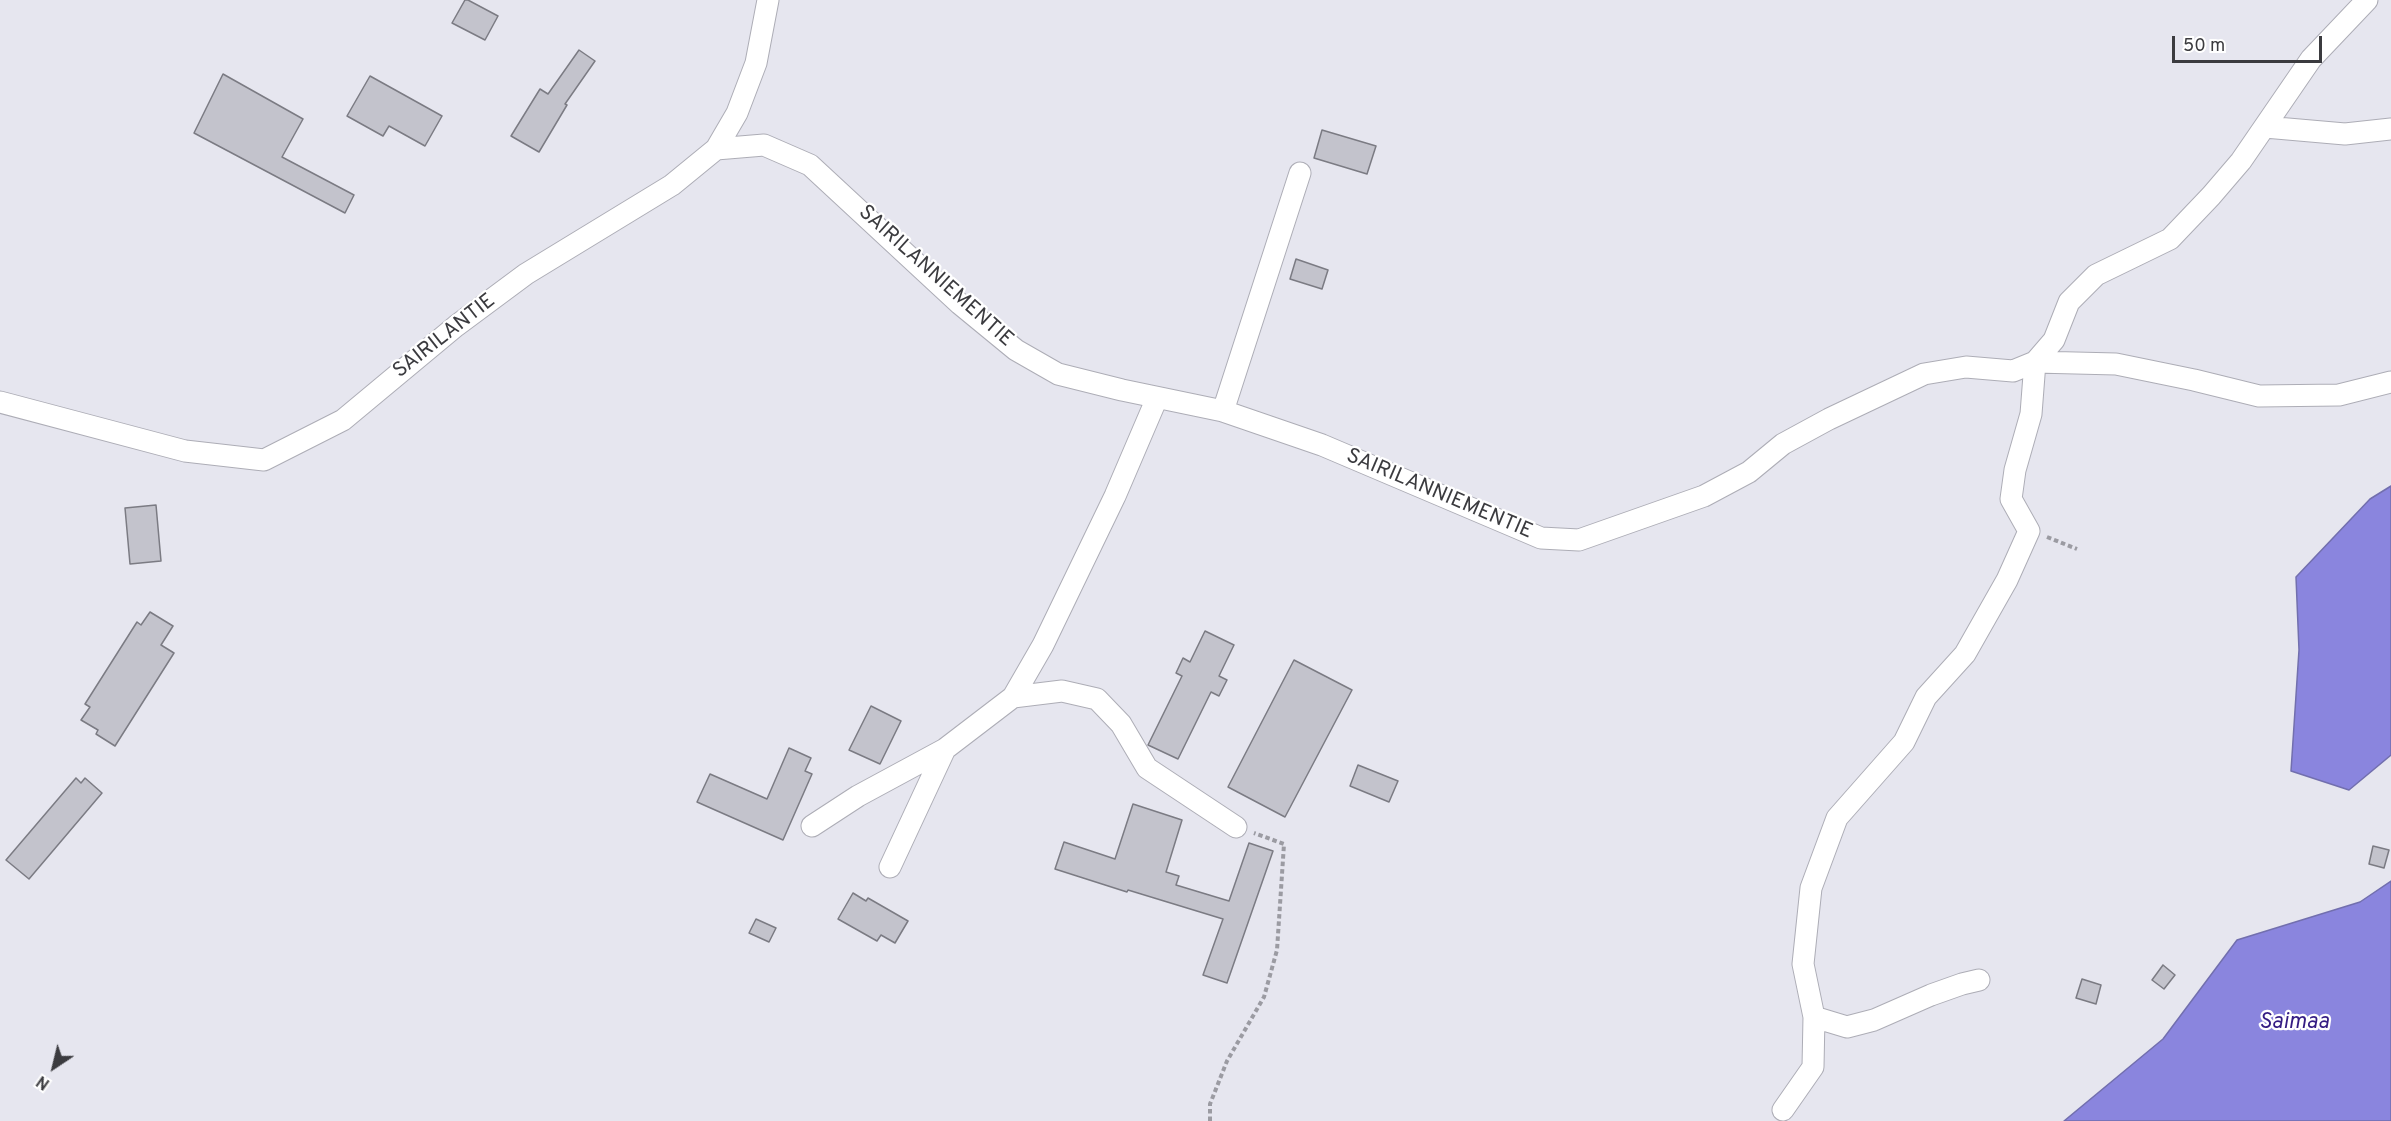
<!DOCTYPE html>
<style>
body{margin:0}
#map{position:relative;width:2391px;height:1121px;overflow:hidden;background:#e6e6ef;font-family:Overpass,sans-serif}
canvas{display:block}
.north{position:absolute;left:24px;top:1037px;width:60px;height:60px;-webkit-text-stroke:4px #fff;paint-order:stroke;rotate:215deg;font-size:16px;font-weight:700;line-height:24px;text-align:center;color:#3b3b3f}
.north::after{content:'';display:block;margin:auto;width:21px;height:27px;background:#3b3b3f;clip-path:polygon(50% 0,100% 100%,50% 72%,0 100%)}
.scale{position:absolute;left:2172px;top:36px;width:150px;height:27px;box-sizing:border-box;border:3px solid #3b3b3f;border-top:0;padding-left:8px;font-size:18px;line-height:21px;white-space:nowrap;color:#3b3b3f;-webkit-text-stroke:4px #fff;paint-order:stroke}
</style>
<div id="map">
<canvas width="2391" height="1121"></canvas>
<div class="north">N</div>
<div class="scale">50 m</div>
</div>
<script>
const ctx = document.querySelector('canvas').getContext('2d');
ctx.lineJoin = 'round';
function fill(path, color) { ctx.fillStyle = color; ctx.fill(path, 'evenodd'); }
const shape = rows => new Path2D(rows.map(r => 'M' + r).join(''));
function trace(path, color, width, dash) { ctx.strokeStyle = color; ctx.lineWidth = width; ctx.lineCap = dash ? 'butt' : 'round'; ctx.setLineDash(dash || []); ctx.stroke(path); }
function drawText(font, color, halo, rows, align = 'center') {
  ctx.font = font + ' Overpass,sans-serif'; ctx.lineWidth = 4.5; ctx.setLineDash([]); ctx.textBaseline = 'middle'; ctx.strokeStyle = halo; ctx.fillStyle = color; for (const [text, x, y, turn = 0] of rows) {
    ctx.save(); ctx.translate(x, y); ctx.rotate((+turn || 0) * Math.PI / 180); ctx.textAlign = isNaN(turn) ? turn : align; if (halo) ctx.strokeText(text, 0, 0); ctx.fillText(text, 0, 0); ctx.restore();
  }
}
const water = shape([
 [2391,486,2391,755,2349,790,2291,771,2299,650,2296,577,2370,499,2391,486],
 [2391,881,2391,1121,2064,1121,2163,1039,2237,940,2360,902,2391,881]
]);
const building = shape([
 [465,0,468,0,498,16,485,40,452,23,465,0],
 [579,50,595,61,565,104,567,105,539,152,511,136,540,89,548,94,579,50],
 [223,74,303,119,282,157,354,195,345,213,194,133,223,74],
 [370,76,442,116,425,146,389,126,383,136,347,116,370,76],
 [1322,130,1376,146,1367,174,1314,158,1322,130],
 [1296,259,1328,270,1322,289,1290,279,1296,259],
 [156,505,161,561,130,564,125,508,156,505],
 [150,612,173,626,161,645,174,653,115,746,96,734,98,730,81,720,90,707,85,704,137,622,141,625,150,612],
 [1205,631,1234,645,1219,676,1227,680,1219,696,1211,692,1178,759,1148,745,1182,676,1176,673,1183,658,1190,662,1205,631],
 [1294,660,1352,690,1285,817,1228,787,1294,660],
 [871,706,901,721,880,764,849,750,871,706],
 [789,748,811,758,805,771,812,774,783,840,697,802,710,774,767,799,789,748],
 [1358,765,1398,781,1389,802,1350,786,1358,765],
 [76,778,81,783,85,778,102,793,29,879,6,860,76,778],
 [1133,804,1182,820,1166,872,1179,876,1176,885,1229,901,1249,843,1273,851,1227,983,1203,975,1223,919,1128,890,1127,892,1055,869,1064,842,1115,859,1133,804],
 [2373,846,2389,850,2384,868,2369,864,2373,846],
 [853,893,866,901,868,898,908,921,895,943,881,935,877,941,838,919,853,893],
 [756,919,776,928,769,942,749,933,756,919],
 [2163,965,2175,975,2164,989,2152,980,2163,965],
 [2082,979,2101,985,2096,1004,2076,998,2082,979]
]);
const path = shape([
 [2047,537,2077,549],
 [1210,1121,1210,1104,1227,1061,1264,997,1277,950,1284,844,1254,833]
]);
const minor = shape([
 [2265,127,2345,134,2391,129],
 [716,149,764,145,810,165,960,304,1016,350,1058,374,1122,390,1223,411,1322,445,1541,538,1579,540,1704,496,1749,472,1783,444,1829,419,1924,374,1966,367,2013,371,2035,362,2054,340,2069,302,2096,275,2170,239,2211,196,2241,161,2311,59,2367,0],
 [0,402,185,451,264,460,343,420,456,326,526,274,672,185,716,149,737,113,756,63,768,0],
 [1223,411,1300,173],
 [1013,697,1062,691,1097,699,1121,724,1147,768,1236,827],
 [812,826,858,796,945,749,1013,697,1043,645,1115,496,1157,398],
 [890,867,945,749],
 [1979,980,1962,984,1931,995,1874,1020,1847,1027,1814,1017,1803,964,1811,888,1837,818,1904,742,1926,697,1965,654,2007,580,2029,531,2011,499,2015,470,2031,414,2035,362,2116,364,2194,380,2259,396,2339,395,2391,382],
 [1783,1110,1813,1067,1814,1017]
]);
const streetNames = [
 ["SAIRILANNIEMENTIE",935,277,42],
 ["SAIRILANTIE",445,337,-38],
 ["SAIRILANNIEMENTIE",1439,495,23]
];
const waterNames = [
 ["Saimaa",2294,1024]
];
fill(water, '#8a85de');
trace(water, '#726fae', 1.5);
fill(building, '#c3c3cc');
trace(building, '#7b7b83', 1.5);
trace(minor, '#adadb6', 23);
trace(path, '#9b9ba2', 4, [4.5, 3]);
trace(minor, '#fff', 21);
drawText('21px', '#3b3b3f', '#fff', streetNames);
drawText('italic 22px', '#341c83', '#fff', waterNames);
</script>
